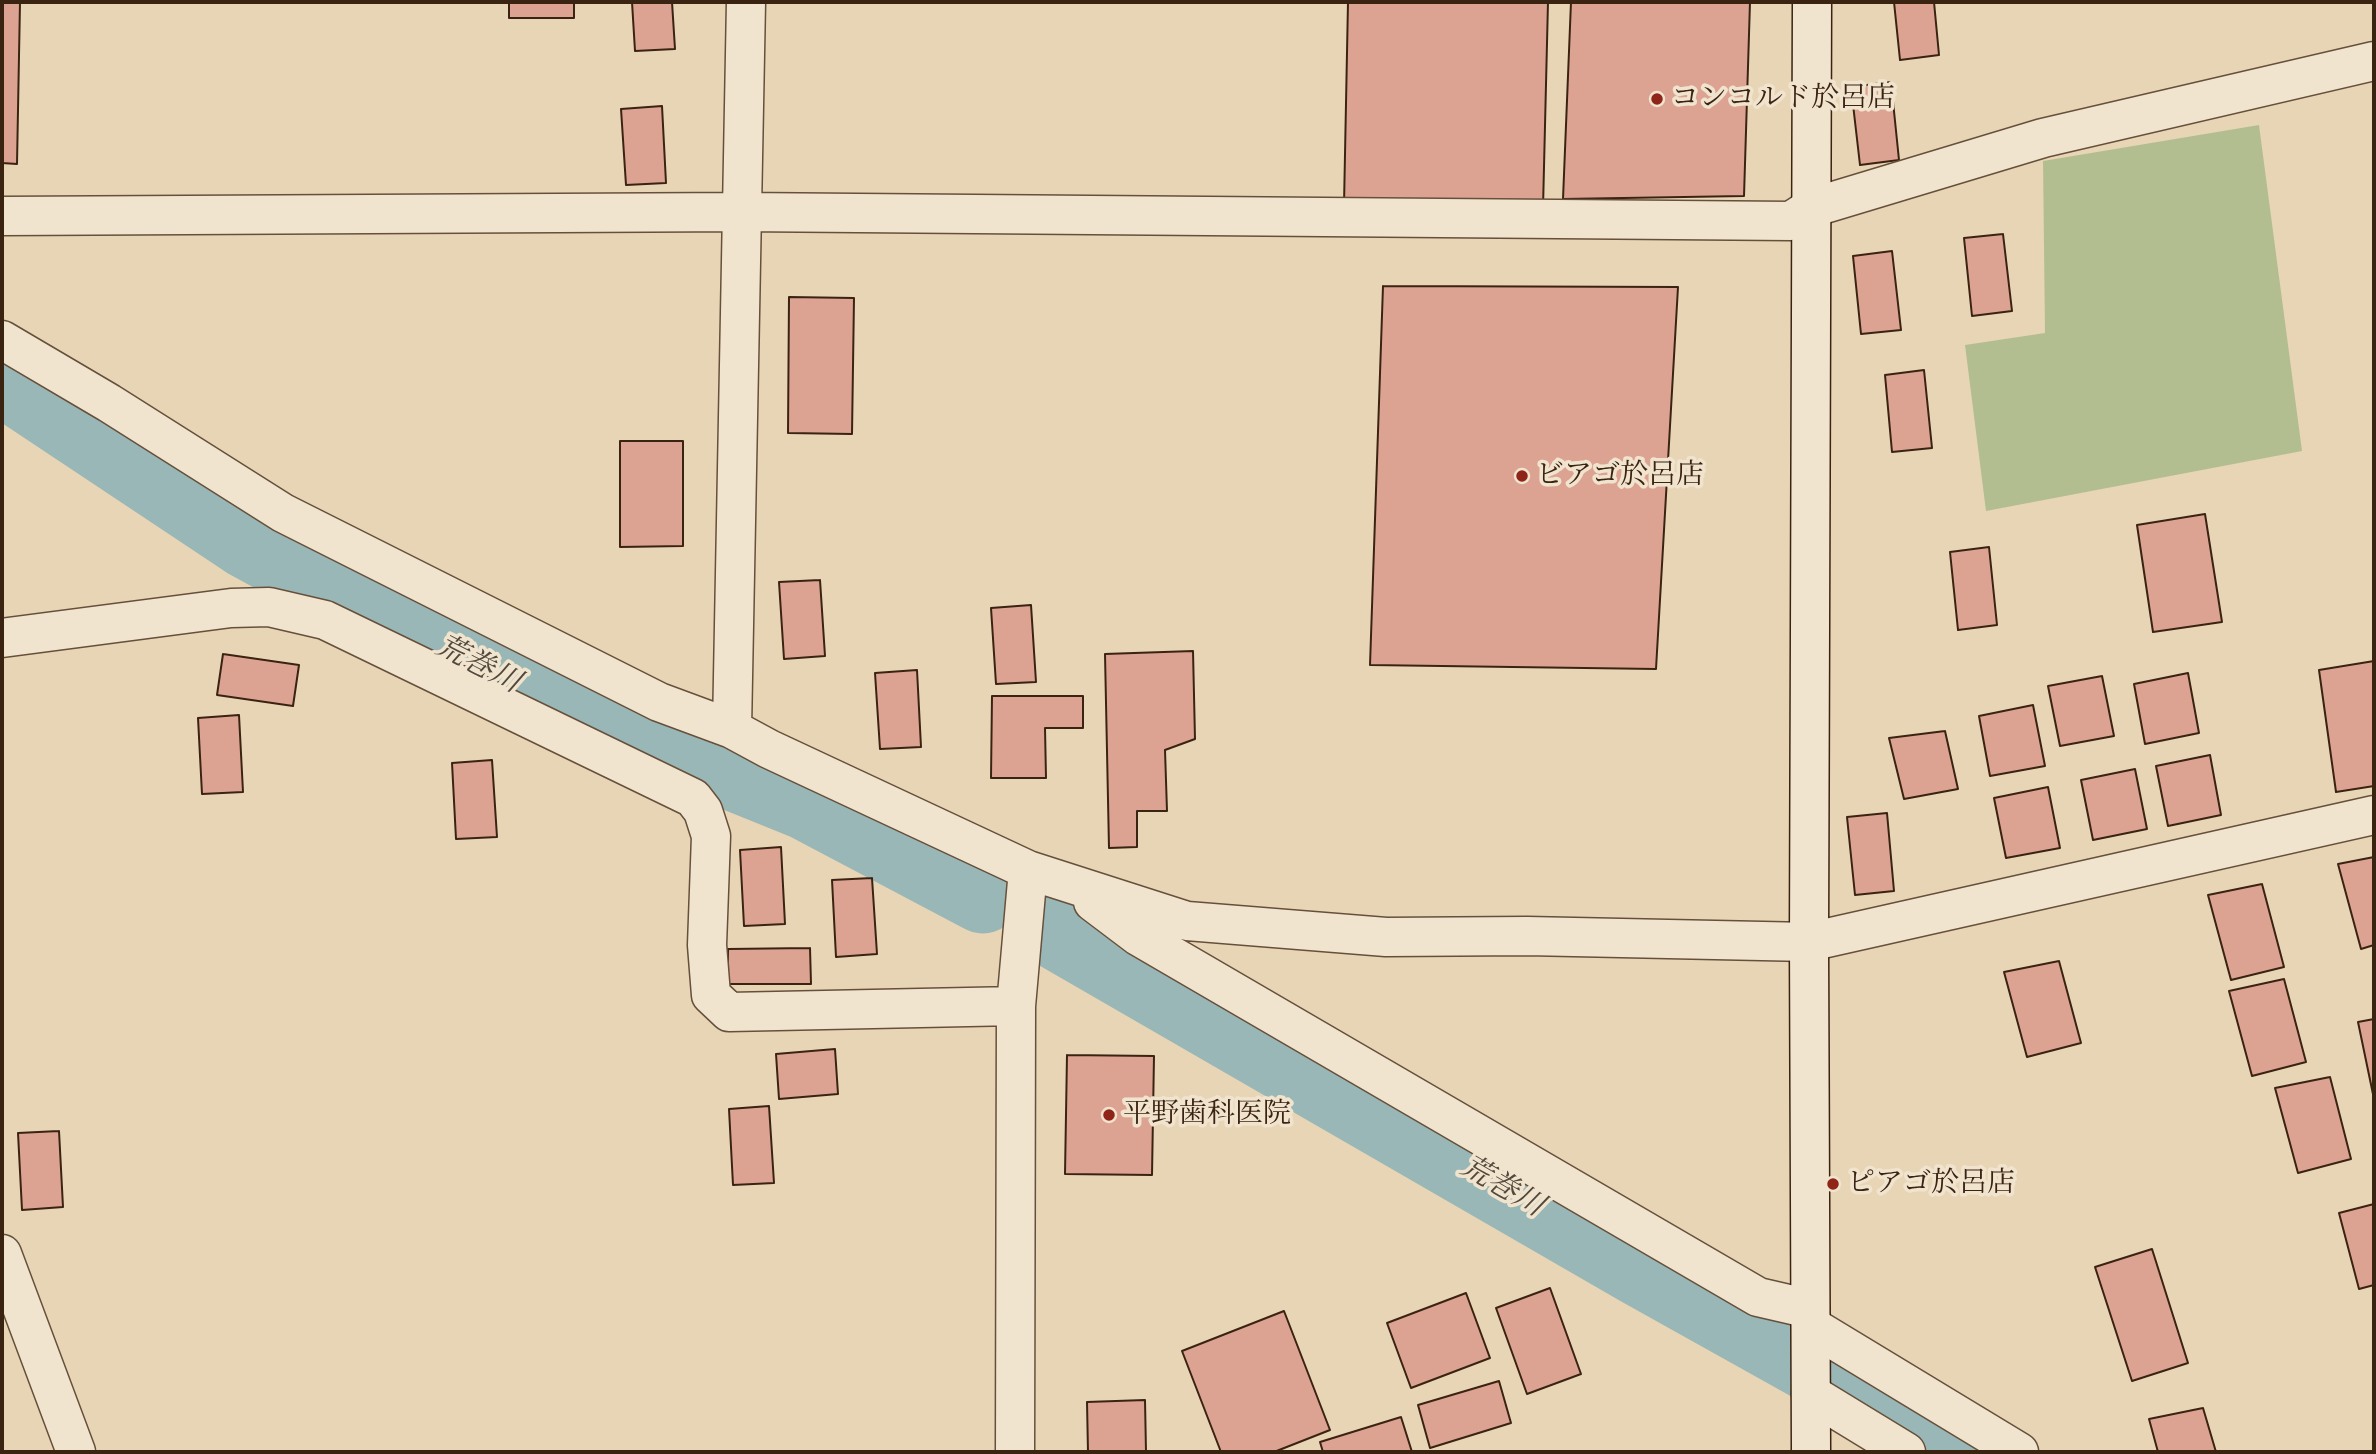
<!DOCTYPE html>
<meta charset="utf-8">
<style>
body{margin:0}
#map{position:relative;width:2376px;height:1454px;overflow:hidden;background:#e8d5b5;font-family:"Old Standard TT",serif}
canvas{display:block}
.frame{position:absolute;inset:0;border:4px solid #3b2312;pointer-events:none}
</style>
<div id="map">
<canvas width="2376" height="1454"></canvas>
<div class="frame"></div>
</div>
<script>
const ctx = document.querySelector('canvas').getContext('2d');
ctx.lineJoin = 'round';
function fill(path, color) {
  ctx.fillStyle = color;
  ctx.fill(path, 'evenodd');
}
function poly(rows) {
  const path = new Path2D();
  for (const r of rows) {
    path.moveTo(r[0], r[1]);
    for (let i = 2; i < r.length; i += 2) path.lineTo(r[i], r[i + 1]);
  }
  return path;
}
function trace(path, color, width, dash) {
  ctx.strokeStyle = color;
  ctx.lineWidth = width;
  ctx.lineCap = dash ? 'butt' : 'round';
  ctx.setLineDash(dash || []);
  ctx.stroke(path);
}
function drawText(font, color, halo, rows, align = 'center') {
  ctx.font = font + ' "Old Standard TT","Noto Serif JP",serif';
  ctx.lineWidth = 7;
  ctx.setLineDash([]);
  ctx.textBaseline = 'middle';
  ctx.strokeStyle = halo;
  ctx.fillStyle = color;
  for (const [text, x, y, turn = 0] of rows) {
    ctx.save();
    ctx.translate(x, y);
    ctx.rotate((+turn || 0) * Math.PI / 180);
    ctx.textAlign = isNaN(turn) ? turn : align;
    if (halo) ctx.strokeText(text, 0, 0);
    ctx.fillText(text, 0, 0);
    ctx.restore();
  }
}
fill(poly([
 [2259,125,2302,451,1986,511,1965,345,2045,333,2043,161]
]), '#b3be90');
trace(poly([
 [2,378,247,541,498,678,807,803,983,896],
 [1046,926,1640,1269,1837,1379,1957,1452]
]), '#99b7b6', 75);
const building = poly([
 [2,2,20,2,17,164,2,163,2,2],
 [509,2,574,2,574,18,509,18,509,2],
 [632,2,672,2,675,49,635,51,632,2],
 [1348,2,1548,2,1543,208,1344,205,1348,2],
 [1571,2,1750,2,1744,196,1563,199,1571,2],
 [1894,2,1934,2,1939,55,1900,60,1894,2],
 [1891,82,1899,160,1860,165,1851,87,1891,82],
 [662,106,666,183,626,185,621,109,662,106],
 [2003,234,2012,311,1972,316,1964,238,2003,234],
 [1892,251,1901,330,1861,334,1853,256,1892,251],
 [1383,286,1678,287,1656,669,1370,665,1383,286],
 [789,297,854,298,852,434,788,433,789,297],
 [1924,370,1932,448,1892,452,1885,375,1924,370],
 [620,441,683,441,683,546,620,547,620,441],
 [2205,514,2222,622,2153,632,2137,525,2205,514],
 [1989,547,1997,625,1958,630,1950,552,1989,547],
 [820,580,825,656,784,659,779,582,820,580],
 [1031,605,1036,682,996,684,991,608,1031,605],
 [1193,651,1195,739,1165,750,1167,811,1137,811,1137,847,1109,848,1105,654,1193,651],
 [223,654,299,665,293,706,217,695,223,654],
 [2374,661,2374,786,2336,792,2319,670,2374,661],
 [917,670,921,747,880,749,875,673,917,670],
 [2188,673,2199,733,2145,744,2134,684,2188,673],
 [2102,676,2114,736,2060,746,2048,686,2102,676],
 [992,696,1083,696,1083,728,1045,728,1046,778,991,778,992,696],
 [2033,705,2045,766,1990,776,1979,716,2033,705],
 [239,715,243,792,202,794,198,718,239,715],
 [1945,731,1958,789,1904,799,1889,738,1945,731],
 [2210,755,2221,815,2168,826,2156,766,2210,755],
 [492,760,497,837,456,839,452,763,492,760],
 [2135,769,2147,829,2093,840,2081,780,2135,769],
 [2048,787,2060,848,2006,858,1994,798,2048,787],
 [1887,813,1894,891,1855,895,1847,817,1887,813],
 [781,847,785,924,744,926,740,850,781,847],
 [2374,857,2374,945,2361,949,2338,864,2374,857],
 [872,878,877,954,836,957,832,880,872,878],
 [2262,884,2284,967,2231,980,2208,895,2262,884],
 [810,948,811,984,728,984,728,949,810,948],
 [2059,961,2081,1043,2027,1057,2004,972,2059,961],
 [2284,979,2306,1062,2252,1076,2229,991,2284,979],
 [2374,1019,2374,1099,2358,1022,2374,1019],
 [835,1049,838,1094,779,1099,776,1054,835,1049],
 [1067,1055,1154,1056,1152,1175,1065,1174,1067,1055],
 [2330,1077,2351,1159,2298,1173,2275,1088,2330,1077],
 [769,1106,774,1183,733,1185,729,1109,769,1106],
 [59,1131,63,1207,22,1210,18,1133,59,1131],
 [2374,1204,2374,1285,2359,1289,2339,1213,2374,1204],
 [2152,1249,2188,1363,2132,1381,2095,1267,2152,1249],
 [1550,1288,1581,1374,1527,1394,1496,1308,1550,1288],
 [1466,1293,1490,1358,1411,1388,1387,1323,1466,1293],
 [1284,1311,1330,1430,1274,1452,1221,1452,1182,1351,1284,1311],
 [1499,1381,1511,1423,1430,1448,1418,1405,1499,1381],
 [1145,1400,1146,1452,1088,1452,1087,1402,1145,1400],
 [2203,1408,2216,1452,2158,1452,2149,1419,2203,1408],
 [1401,1417,1412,1452,1323,1452,1320,1442,1401,1417]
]);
fill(building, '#dda392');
trace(building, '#3b2312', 2);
const street = poly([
 [2,216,741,212,1791,221,1811,208,2043,138,2374,61],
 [2,340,109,403,283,513,659,702,732,729,769,749,1028,870,1187,921,1386,937,1527,936,1809,942,2374,815],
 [2,638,231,608,269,607,325,620,693,798,703,811,711,836,707,945,711,995,729,1012,1016,1006],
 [732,729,746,2],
 [1093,902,1138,936,1758,1297,1810,1309],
 [2,1254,76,1452],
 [1811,1326,2019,1452],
 [1811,1394,1906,1452],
 [1015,1452,1016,1006,1028,870]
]);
const secondary = poly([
 [1811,1452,1809,942,1812,2]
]);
trace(street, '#66503b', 41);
trace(secondary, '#3b2312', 41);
trace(street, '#f0e4cf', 38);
trace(secondary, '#f0e4cf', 38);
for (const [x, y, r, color] of [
 [1657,99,7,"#8f2418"],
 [1522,476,7,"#8f2418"],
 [1109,1115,7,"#8f2418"],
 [1833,1184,7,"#8f2418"]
]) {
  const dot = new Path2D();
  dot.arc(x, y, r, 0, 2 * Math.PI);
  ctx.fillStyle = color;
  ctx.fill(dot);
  trace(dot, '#f0e4cf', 2.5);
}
drawText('28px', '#3b2312', '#f0e4cf', [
 ["コンコルド於呂店",1671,99],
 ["ビアゴ於呂店",1536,476],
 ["平野歯科医院",1123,1115],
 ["ピアゴ於呂店",1847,1184]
], 'left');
drawText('italic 30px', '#52483b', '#f0e4cf', [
 ["荒巻川",478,665,27],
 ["荒巻川",1502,1187,30]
]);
</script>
